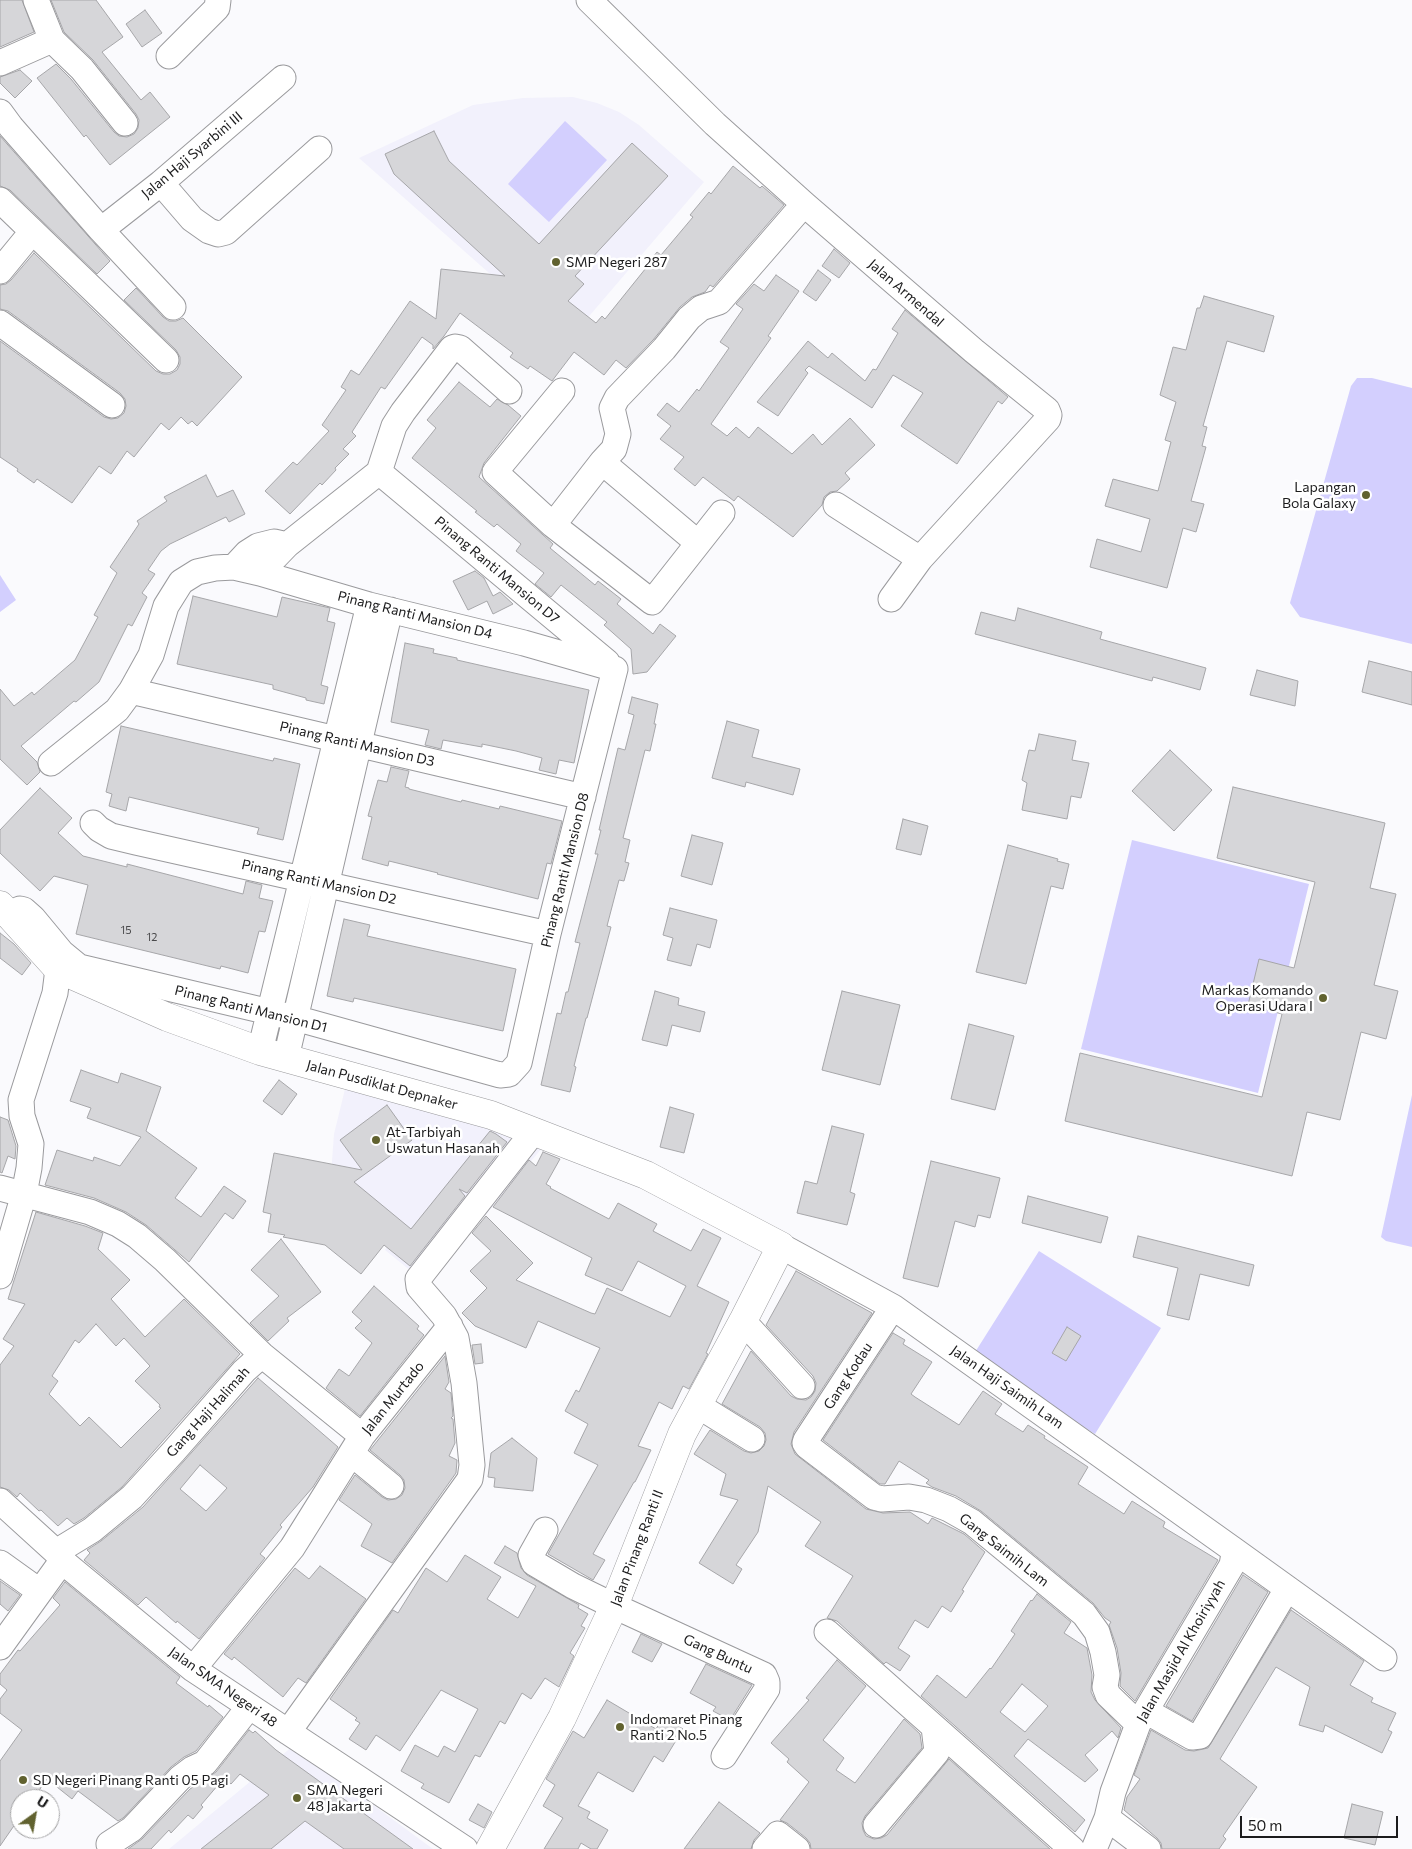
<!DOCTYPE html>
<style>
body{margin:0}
#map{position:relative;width:1412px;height:1849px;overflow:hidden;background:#fafafd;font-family:Commissioner,sans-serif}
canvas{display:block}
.north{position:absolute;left:10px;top:1789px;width:50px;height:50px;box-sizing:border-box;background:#fff;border:1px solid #a4a4a5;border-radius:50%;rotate:32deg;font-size:14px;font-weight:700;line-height:20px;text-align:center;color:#1c1c1d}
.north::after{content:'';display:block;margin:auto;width:18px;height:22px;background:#61622f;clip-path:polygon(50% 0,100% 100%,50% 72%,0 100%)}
.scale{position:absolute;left:1240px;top:1816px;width:158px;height:22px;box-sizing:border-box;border:2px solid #1c1c1d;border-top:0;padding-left:6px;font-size:15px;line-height:18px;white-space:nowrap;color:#1c1c1d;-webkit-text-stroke:4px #fff;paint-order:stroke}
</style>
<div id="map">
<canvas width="1412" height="1849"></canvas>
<div class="north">U</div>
<div class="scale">50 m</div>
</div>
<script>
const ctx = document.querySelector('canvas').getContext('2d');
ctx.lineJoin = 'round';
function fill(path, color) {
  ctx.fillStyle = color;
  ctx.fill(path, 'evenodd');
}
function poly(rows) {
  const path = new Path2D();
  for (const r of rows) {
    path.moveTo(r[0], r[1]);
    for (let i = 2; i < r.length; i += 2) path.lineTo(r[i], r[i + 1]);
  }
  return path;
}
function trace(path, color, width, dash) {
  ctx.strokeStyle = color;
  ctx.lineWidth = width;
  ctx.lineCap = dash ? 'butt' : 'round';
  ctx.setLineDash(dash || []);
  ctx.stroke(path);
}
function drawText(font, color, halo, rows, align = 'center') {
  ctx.font = font + ' Commissioner,sans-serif';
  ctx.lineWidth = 5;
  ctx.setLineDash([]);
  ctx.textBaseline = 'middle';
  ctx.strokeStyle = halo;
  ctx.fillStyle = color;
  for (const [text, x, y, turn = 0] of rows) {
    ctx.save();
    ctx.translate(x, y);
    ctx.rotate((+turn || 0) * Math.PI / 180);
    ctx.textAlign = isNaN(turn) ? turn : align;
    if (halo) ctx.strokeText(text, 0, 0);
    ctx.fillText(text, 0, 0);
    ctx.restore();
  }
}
fill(poly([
 [573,97,597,103,619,112,639,125,704,182,567,342,359,158,473,105,523,98],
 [347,1081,543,1147,427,1284,385,1250,387,1247,329,1201,334,1134],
 [293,1746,433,1849,169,1849]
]), '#f2f1fc');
fill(poly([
 [565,121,607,160,549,222,508,184],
 [1357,378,1372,378,1412,388,1412,644,1300,617,1290,603,1351,386],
 [0,575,16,600,0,612],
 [1132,840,1309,884,1258,1093,1081,1049],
 [1412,1095,1412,1247,1386,1241,1381,1237],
 [1039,1251,1161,1328,1095,1434,972,1357]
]), '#d3cffe');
const building = poly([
 [0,0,22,0,34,32,0,47,0,0],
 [51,0,96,0,123,37,102,52,141,100,150,92,170,117,110,165,86,135,84,137,37,78,56,64,71,79,114,132,119,136,127,137,134,134,138,128,139,120,136,114,93,60,64,32,51,0],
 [145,10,162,33,142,47,126,24,145,10],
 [20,70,32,81,15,98,0,83,0,77,20,70],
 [434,131,449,161,539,244,632,143,668,176,575,276,584,284,568,301,596,323,602,316,605,319,646,268,645,267,657,252,661,255,693,217,690,215,709,192,711,194,733,166,760,188,762,186,784,205,713,287,710,285,705,292,692,297,680,307,653,340,626,368,616,360,604,375,574,352,552,381,530,366,528,369,510,357,513,353,460,313,444,336,433,349,433,345,422,337,385,389,381,387,352,432,356,436,343,449,349,454,335,468,336,470,322,485,320,483,290,514,265,491,293,462,297,465,329,431,322,425,346,390,341,387,351,370,359,375,410,301,436,319,441,269,505,276,394,174,385,154,434,131],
 [0,136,110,261,97,274,10,190,0,186,0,136],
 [834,249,850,263,839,278,822,266,834,249],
 [34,253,156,371,163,374,170,374,177,370,180,364,180,357,176,350,124,300,136,288,163,317,169,321,176,321,183,318,242,377,197,426,192,421,188,424,181,417,169,430,161,423,134,457,127,451,111,474,99,466,72,503,37,479,34,483,17,471,18,469,0,457,0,341,104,417,111,419,118,418,124,413,126,406,125,399,120,393,8,311,0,309,0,285,6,284,11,280,34,253],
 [818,270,831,280,816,301,803,292,818,270],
 [776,275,799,291,768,336,771,338,711,424,727,436,736,427,749,438,758,427,792,454,813,434,822,445,850,418,875,445,845,473,850,479,837,491,830,492,824,497,822,505,793,537,738,496,734,501,703,477,695,486,674,469,684,457,660,439,671,426,657,415,667,403,679,412,697,389,699,391,729,348,720,342,743,309,736,304,754,284,764,291,776,275],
 [1204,296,1274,316,1264,352,1227,341,1203,426,1207,427,1202,446,1206,447,1191,501,1204,504,1196,532,1183,528,1167,588,1090,567,1097,539,1141,552,1150,519,1105,506,1113,479,1158,491,1171,442,1165,440,1176,402,1160,395,1173,347,1186,350,1197,308,1200,308,1204,296],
 [905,310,1008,397,1002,404,998,401,957,464,901,426,923,393,893,375,872,408,809,366,805,370,808,373,778,416,757,402,808,341,828,358,832,353,865,381,873,369,876,370,898,333,892,329,905,310],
 [459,382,490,407,497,399,508,405,521,416,484,463,479,477,553,544,550,548,595,585,598,581,621,599,617,604,653,634,660,624,676,636,647,672,633,674,631,649,604,625,607,622,561,585,551,597,535,584,544,573,516,551,521,544,497,524,494,527,475,512,477,511,412,458,436,428,427,420,459,382],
 [206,475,217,497,233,490,245,514,229,522,226,517,170,544,161,551,148,570,155,574,142,593,147,597,132,626,128,624,99,682,76,702,74,701,21,746,37,762,40,772,27,785,0,759,0,689,14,706,32,692,34,695,75,660,98,617,94,615,117,573,110,567,139,524,137,521,167,501,164,497,206,475],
 [475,571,484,578,493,596,500,592,513,604,493,614,487,601,468,610,453,581,475,571],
 [193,596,277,617,282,597,330,608,327,621,335,623,321,685,328,687,324,704,306,700,306,698,273,689,273,685,177,664,193,596],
 [1018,608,1102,632,1100,639,1206,668,1200,690,1153,677,1152,681,975,634,981,612,1015,621,1018,608],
 [405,643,434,649,433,653,457,658,457,660,589,690,574,763,559,760,556,774,539,770,542,758,516,751,482,744,482,747,443,740,441,749,425,745,429,730,391,722,405,643],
 [1369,661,1412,672,1412,705,1362,692,1369,661],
 [1257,670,1298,681,1295,706,1250,695,1257,670],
 [632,697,658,704,654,724,656,724,650,751,645,750,623,838,630,840,625,862,629,863,624,881,619,880,607,926,611,927,587,1018,586,1018,574,1066,576,1067,570,1092,541,1085,557,1013,561,1014,566,992,568,992,580,943,575,942,598,854,595,854,601,830,599,830,618,748,625,750,634,715,628,713,632,697],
 [727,721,759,730,752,757,800,769,793,795,746,782,745,787,712,778,727,721],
 [121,726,273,761,274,758,300,764,283,840,257,834,259,828,129,797,126,811,109,806,112,794,106,792,121,726],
 [1039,734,1076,741,1072,760,1089,763,1081,798,1071,796,1067,819,1022,810,1027,783,1022,780,1029,750,1035,751,1039,734],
 [1170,750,1212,790,1174,831,1132,791,1170,750],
 [391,767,409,771,405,787,409,788,409,789,461,802,462,800,499,809,500,806,562,821,551,864,547,863,538,899,437,874,438,873,389,861,388,866,362,859,372,817,368,816,378,780,387,782,391,767],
 [1233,787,1385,823,1370,888,1396,894,1374,985,1398,991,1386,1039,1361,1032,1340,1120,1307,1112,1292,1176,1065,1121,1080,1053,1262,1097,1282,1014,1248,1005,1259,959,1294,968,1315,882,1217,858,1233,787],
 [40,788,72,818,58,833,83,856,127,867,127,864,243,894,246,881,262,885,259,898,273,901,265,932,259,931,248,973,221,966,220,969,76,934,88,885,54,876,40,891,0,853,0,830,40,788],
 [903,819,928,826,921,855,896,849,903,819],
 [692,835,723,843,712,885,681,876,692,835],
 [1008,845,1058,859,1057,861,1069,864,1063,889,1051,886,1026,984,976,972,1008,845],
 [670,908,717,920,710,948,697,944,691,966,667,960,673,938,663,935,670,908],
 [344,919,370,925,367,936,516,969,503,1031,354,998,353,1002,327,996,344,919],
 [0,933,14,944,31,963,22,975,0,958,0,933],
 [655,991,679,998,678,1005,705,1012,700,1032,672,1025,667,1046,642,1040,655,991],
 [842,991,900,1005,880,1085,822,1070,842,991],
 [969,1024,1014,1036,995,1110,951,1099,969,1024],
 [81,1070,118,1083,121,1073,161,1087,146,1131,197,1168,175,1198,201,1217,224,1186,246,1201,233,1219,225,1213,189,1262,146,1225,126,1212,94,1198,45,1185,57,1150,93,1161,94,1157,120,1166,141,1137,87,1118,91,1108,70,1101,81,1070],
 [279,1080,297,1094,282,1115,263,1101,279,1080],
 [387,1105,412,1140,354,1182,411,1229,490,1131,496,1134,507,1142,467,1193,459,1189,465,1196,410,1266,384,1245,361,1274,325,1245,283,1237,285,1235,268,1232,271,1214,263,1212,274,1153,362,1170,340,1140,387,1105],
 [670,1107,694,1114,684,1153,660,1147,670,1107],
 [0,1117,8,1120,16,1146,15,1159,8,1156,2,1173,0,1172,0,1117],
 [832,1126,864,1134,850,1192,855,1194,847,1225,797,1213,805,1181,817,1184,832,1126],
 [543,1152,560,1159,546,1184,551,1187,550,1188,609,1219,618,1203,657,1224,653,1231,691,1251,703,1229,721,1238,697,1286,729,1302,706,1353,708,1354,689,1389,683,1386,672,1409,659,1402,638,1446,651,1450,635,1482,634,1482,593,1554,605,1560,593,1580,548,1554,598,1465,574,1453,588,1424,565,1411,576,1390,579,1392,600,1348,538,1321,526,1348,475,1326,462,1313,487,1288,470,1271,491,1251,472,1233,486,1216,533,1263,516,1280,591,1313,595,1314,607,1288,670,1317,686,1286,638,1261,622,1291,585,1275,592,1258,493,1207,529,1160,536,1166,543,1152],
 [931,1161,1000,1178,990,1218,978,1215,975,1227,955,1221,938,1287,903,1278,931,1161],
 [1028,1196,1108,1217,1101,1243,1022,1223,1028,1196],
 [36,1212,85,1226,103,1233,98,1249,130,1280,111,1299,145,1337,184,1299,240,1354,122,1487,84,1518,74,1524,67,1518,58,1526,41,1510,39,1511,20,1493,17,1497,9,1490,0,1487,0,1365,14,1346,3,1339,25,1304,8,1299,36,1212],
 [96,1324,116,1346,124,1338,150,1366,135,1381,160,1405,159,1407,161,1408,121,1448,89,1417,80,1426,49,1394,58,1381,52,1376,75,1340,79,1343,96,1324],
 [1138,1236,1254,1265,1249,1286,1200,1274,1189,1320,1167,1315,1178,1268,1133,1257,1138,1236],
 [281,1239,321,1292,287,1318,289,1321,268,1341,250,1323,279,1296,251,1270,281,1239],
 [796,1271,872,1313,794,1432,791,1444,795,1454,866,1509,883,1513,910,1512,928,1524,932,1518,964,1534,985,1552,962,1590,964,1591,951,1612,942,1606,928,1628,915,1620,898,1648,910,1656,900,1671,886,1662,884,1664,837,1621,827,1618,853,1576,805,1546,821,1522,768,1486,758,1532,736,1565,742,1569,733,1584,699,1563,738,1500,720,1495,726,1474,694,1454,710,1430,744,1451,751,1453,759,1451,764,1446,766,1440,765,1433,760,1427,722,1404,751,1351,791,1396,797,1399,806,1400,811,1397,815,1391,816,1383,813,1376,766,1325,796,1271],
 [374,1286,419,1326,417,1329,424,1335,360,1416,326,1388,339,1369,349,1376,372,1343,355,1328,362,1321,352,1312,374,1286],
 [1067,1327,1081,1336,1066,1361,1052,1353,1067,1327],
 [893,1333,905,1340,903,1344,932,1362,911,1394,915,1397,959,1425,983,1391,1002,1404,995,1414,1023,1432,1028,1425,1045,1436,1044,1438,1088,1467,1078,1484,1124,1514,1132,1501,1165,1522,1163,1527,1218,1560,1135,1701,1120,1686,1121,1673,1117,1648,1109,1625,1111,1622,1105,1618,1093,1603,981,1511,956,1496,932,1487,926,1483,929,1480,899,1461,885,1484,880,1484,823,1440,893,1333],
 [481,1344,483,1363,475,1364,472,1345,481,1344],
 [445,1356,449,1382,445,1389,451,1393,453,1416,451,1418,453,1419,455,1443,449,1456,457,1460,456,1473,392,1563,361,1546,372,1524,339,1500,355,1475,382,1497,388,1500,396,1499,402,1495,405,1488,404,1480,400,1475,370,1450,445,1356],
 [258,1378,338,1447,313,1487,280,1525,282,1527,260,1554,265,1558,199,1639,177,1621,176,1623,146,1597,138,1605,84,1560,90,1553,87,1550,101,1541,143,1507,258,1378],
 [200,1465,227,1488,206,1511,180,1489,200,1465],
 [512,1438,537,1458,533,1491,494,1487,495,1478,488,1477,491,1453,512,1438],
 [505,1546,517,1553,521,1568,527,1575,579,1605,578,1608,588,1614,581,1626,585,1628,570,1653,574,1656,559,1687,545,1678,531,1699,522,1693,505,1724,500,1721,480,1757,475,1755,449,1803,421,1788,424,1784,401,1771,415,1745,438,1757,444,1746,455,1752,478,1709,441,1690,400,1751,376,1735,366,1750,349,1739,360,1723,355,1720,357,1718,330,1699,393,1610,398,1613,426,1568,447,1582,465,1555,501,1577,487,1599,518,1618,536,1586,494,1563,505,1546],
 [320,1566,366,1599,306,1683,298,1678,283,1697,234,1657,232,1660,224,1654,295,1568,309,1579,320,1566],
 [1243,1575,1268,1592,1192,1721,1166,1706,1243,1575],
 [0,1581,20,1595,8,1611,0,1604,0,1581],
 [65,1582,180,1677,176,1683,208,1707,209,1705,223,1717,196,1751,184,1757,171,1767,123,1818,118,1821,78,1791,72,1799,47,1779,33,1799,20,1799,20,1817,0,1846,0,1761,22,1730,0,1713,0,1699,7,1690,0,1684,0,1674,18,1650,20,1651,60,1605,53,1598,65,1582],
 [1037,1594,1071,1622,1064,1633,1087,1648,1092,1675,1091,1692,1095,1700,1121,1728,1118,1738,1112,1731,1085,1755,1098,1770,1085,1782,1028,1739,1014,1756,1085,1820,1075,1832,921,1696,937,1675,966,1698,990,1668,991,1669,1015,1634,1011,1631,1031,1600,1032,1601,1037,1594],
 [1022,1684,1048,1706,1025,1732,1000,1712,1022,1684],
 [1291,1610,1364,1661,1350,1685,1373,1698,1371,1702,1396,1713,1388,1730,1392,1732,1382,1753,1325,1725,1323,1732,1299,1725,1310,1687,1276,1667,1220,1759,1257,1787,1223,1836,1226,1839,1219,1849,1162,1849,1161,1843,1157,1838,1124,1810,1127,1797,1140,1779,1134,1775,1151,1730,1185,1750,1194,1751,1208,1748,1291,1610],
 [641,1634,662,1644,652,1662,632,1652,641,1634],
 [837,1660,866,1686,823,1740,844,1758,836,1770,855,1783,904,1719,920,1734,922,1748,865,1816,862,1823,863,1830,866,1836,874,1839,881,1838,887,1835,949,1759,1050,1849,811,1849,810,1843,806,1838,787,1823,780,1820,809,1782,787,1762,789,1759,771,1743,809,1700,806,1698,837,1660],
 [706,1664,752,1685,730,1720,713,1711,716,1707,690,1693,706,1664],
 [607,1700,656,1729,663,1717,683,1729,663,1762,654,1756,633,1792,598,1772,578,1806,590,1812,587,1818,608,1830,597,1849,591,1849,581,1843,578,1849,544,1849,563,1818,543,1806,555,1785,546,1779,573,1731,584,1738,607,1700],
 [249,1730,253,1733,255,1731,276,1750,413,1849,344,1849,305,1821,271,1849,201,1849,269,1795,240,1774,231,1784,224,1778,201,1805,203,1807,193,1819,188,1815,171,1833,169,1830,151,1849,128,1849,142,1839,190,1789,216,1772,249,1730],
 [719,1802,760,1833,754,1840,751,1849,684,1849,719,1802],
 [478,1804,492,1812,484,1828,469,1820,478,1804],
 [1352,1804,1383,1812,1375,1845,1344,1838,1352,1804]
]);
fill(building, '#d6d6d9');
trace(building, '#a6a6a9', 1);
const street = poly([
 [36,0,52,40,82,69,125,123],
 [589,0,715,124,804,204,974,351,1047,410,1049,415,1048,419,920,559,891,599],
 [169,56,217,8,218,0],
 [0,63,52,40],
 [0,112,11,127,101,230,173,307],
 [161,183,192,219,209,231,218,234,226,232,319,149],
 [0,200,166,360],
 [101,230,161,183,283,78],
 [0,271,32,232],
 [0,323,112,405],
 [562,391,495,472,553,525,652,602,722,513],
 [602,462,614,449,618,434,612,408,617,398,664,349,689,318,701,308,719,302,804,204],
 [379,472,607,662],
 [379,472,394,426,403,412,452,348,455,347,460,348,509,391],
 [836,505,920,559],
 [553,525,602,462,698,543],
 [234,567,247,553,258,546,274,542,287,545],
 [260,573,287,545,379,472],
 [131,691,583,797],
 [51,763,117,710,131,691,151,655,166,606,181,582,197,572,215,568,234,567,260,573,369,605,524,643,615,669],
 [93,823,99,829,111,836,136,842,548,934],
 [9,914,20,909,24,910,33,918,62,953,79,967,295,1018,500,1075,509,1074,519,1063,548,934,615,669],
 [260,1051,369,605],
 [286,1058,390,610],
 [0,1188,90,1212,118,1224,137,1236,165,1260,262,1355,362,1436],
 [781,1246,893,1307,1231,1548,1234,1554,1232,1565,1138,1724,1113,1792,1107,1818,1094,1849],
 [0,1276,24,1194,29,1168,31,1144,22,1116,21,1100,55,993,58,969],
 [893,1307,806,1440,805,1443,807,1446,874,1497,882,1499,909,1497,926,1500,949,1509,972,1522,1084,1614,1097,1632,1103,1652,1107,1675,1105,1687,1108,1695,1138,1724],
 [743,1321,802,1386],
 [697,1405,752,1439],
 [352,1454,391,1486],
 [0,1501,56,1552,62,1561,193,1669,465,1849],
 [545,1530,531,1555,534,1563,573,1586,614,1606,764,1675,767,1682,767,1689,724,1756],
 [1231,1548,1384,1658],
 [56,1552,92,1530,132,1497,174,1451,244,1371,262,1355],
 [0,1563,39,1591],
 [827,1632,1072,1849],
 [0,1647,62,1561],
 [193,1669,292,1548,362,1436,450,1326],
 [1146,1711,1192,1737,1200,1736,1287,1589],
 [288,1732,470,1479,472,1465,464,1383,456,1338,444,1316,419,1287,418,1279,534,1131],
 [1107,1818,1148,1849],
 [876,1825,937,1752,934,1727],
 [109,1844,132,1829,180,1778,192,1769,205,1763,249,1707],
 [765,1849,778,1834,797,1849]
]);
const secondary = poly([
 [0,905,58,969,167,1017,260,1051,491,1115,646,1175,781,1246,743,1321,682,1434,614,1606,562,1718,490,1849]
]);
trace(street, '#9a9a9d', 27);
trace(secondary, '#9a9a9d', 29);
trace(street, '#fff', 25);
trace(secondary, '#fff', 28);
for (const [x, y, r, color] of [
 [556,262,5,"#61622f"],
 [1366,495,5,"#61622f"],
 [1323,998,5,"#61622f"],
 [376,1140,5,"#61622f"],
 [620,1727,5,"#61622f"],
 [23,1780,5,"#61622f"],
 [297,1798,5,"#61622f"]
]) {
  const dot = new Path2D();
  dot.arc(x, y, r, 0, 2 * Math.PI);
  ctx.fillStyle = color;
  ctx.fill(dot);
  trace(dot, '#fff', 2);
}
drawText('11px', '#4a4a4c', null, [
 ["15",126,930],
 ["12",152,937]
]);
drawText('14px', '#1c1c1d', '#fff', [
 ["Jalan Haji Syarbini III",192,155,-40],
 ["Jalan Armendal",906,293,41],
 ["Pinang Ranti Mansion D7",497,570,40],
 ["Pinang Ranti Mansion D4",415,615,14],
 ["Pinang Ranti Mansion D3",357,744,13],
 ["Pinang Ranti Mansion D8",565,870,-76],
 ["Pinang Ranti Mansion D2",319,882,13],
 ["Pinang Ranti Mansion D1",251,1009,14],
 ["Jalan Pusdiklat Depnaker",382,1085,15],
 ["Gang Kodau",848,1376,-57],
 ["Jalan Haji Saimih Lam",1007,1387,35],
 ["Jalan Murtado",393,1398,-51],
 ["Gang Haji Halimah",208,1412,-48],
 ["Jalan Pinang Ranti II",637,1548,-69],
 ["Gang Saimih Lam",1004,1550,38],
 ["Jalan Masjid Al Khoiriyyah",1181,1651,-60],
 ["Gang Buntu",718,1654,25],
 ["Jalan SMA Negeri 48",223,1687,35]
]);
drawText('14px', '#1c1c1d', '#fff', [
 ["SMP Negeri 287",566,262],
 ["Lapangan",1356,487,"right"],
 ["Bola Galaxy",1356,503,"right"],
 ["Markas Komando",1313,990,"right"],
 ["Operasi Udara I",1313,1006,"right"],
 ["At-Tarbiyah",386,1132],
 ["Uswatun Hasanah",386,1148],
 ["Indomaret Pinang",630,1719],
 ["Ranti 2 No.5",630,1735],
 ["SD Negeri Pinang Ranti 05 Pagi",33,1780],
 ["SMA Negeri",307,1790],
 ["48 Jakarta",307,1806]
], 'left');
</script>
